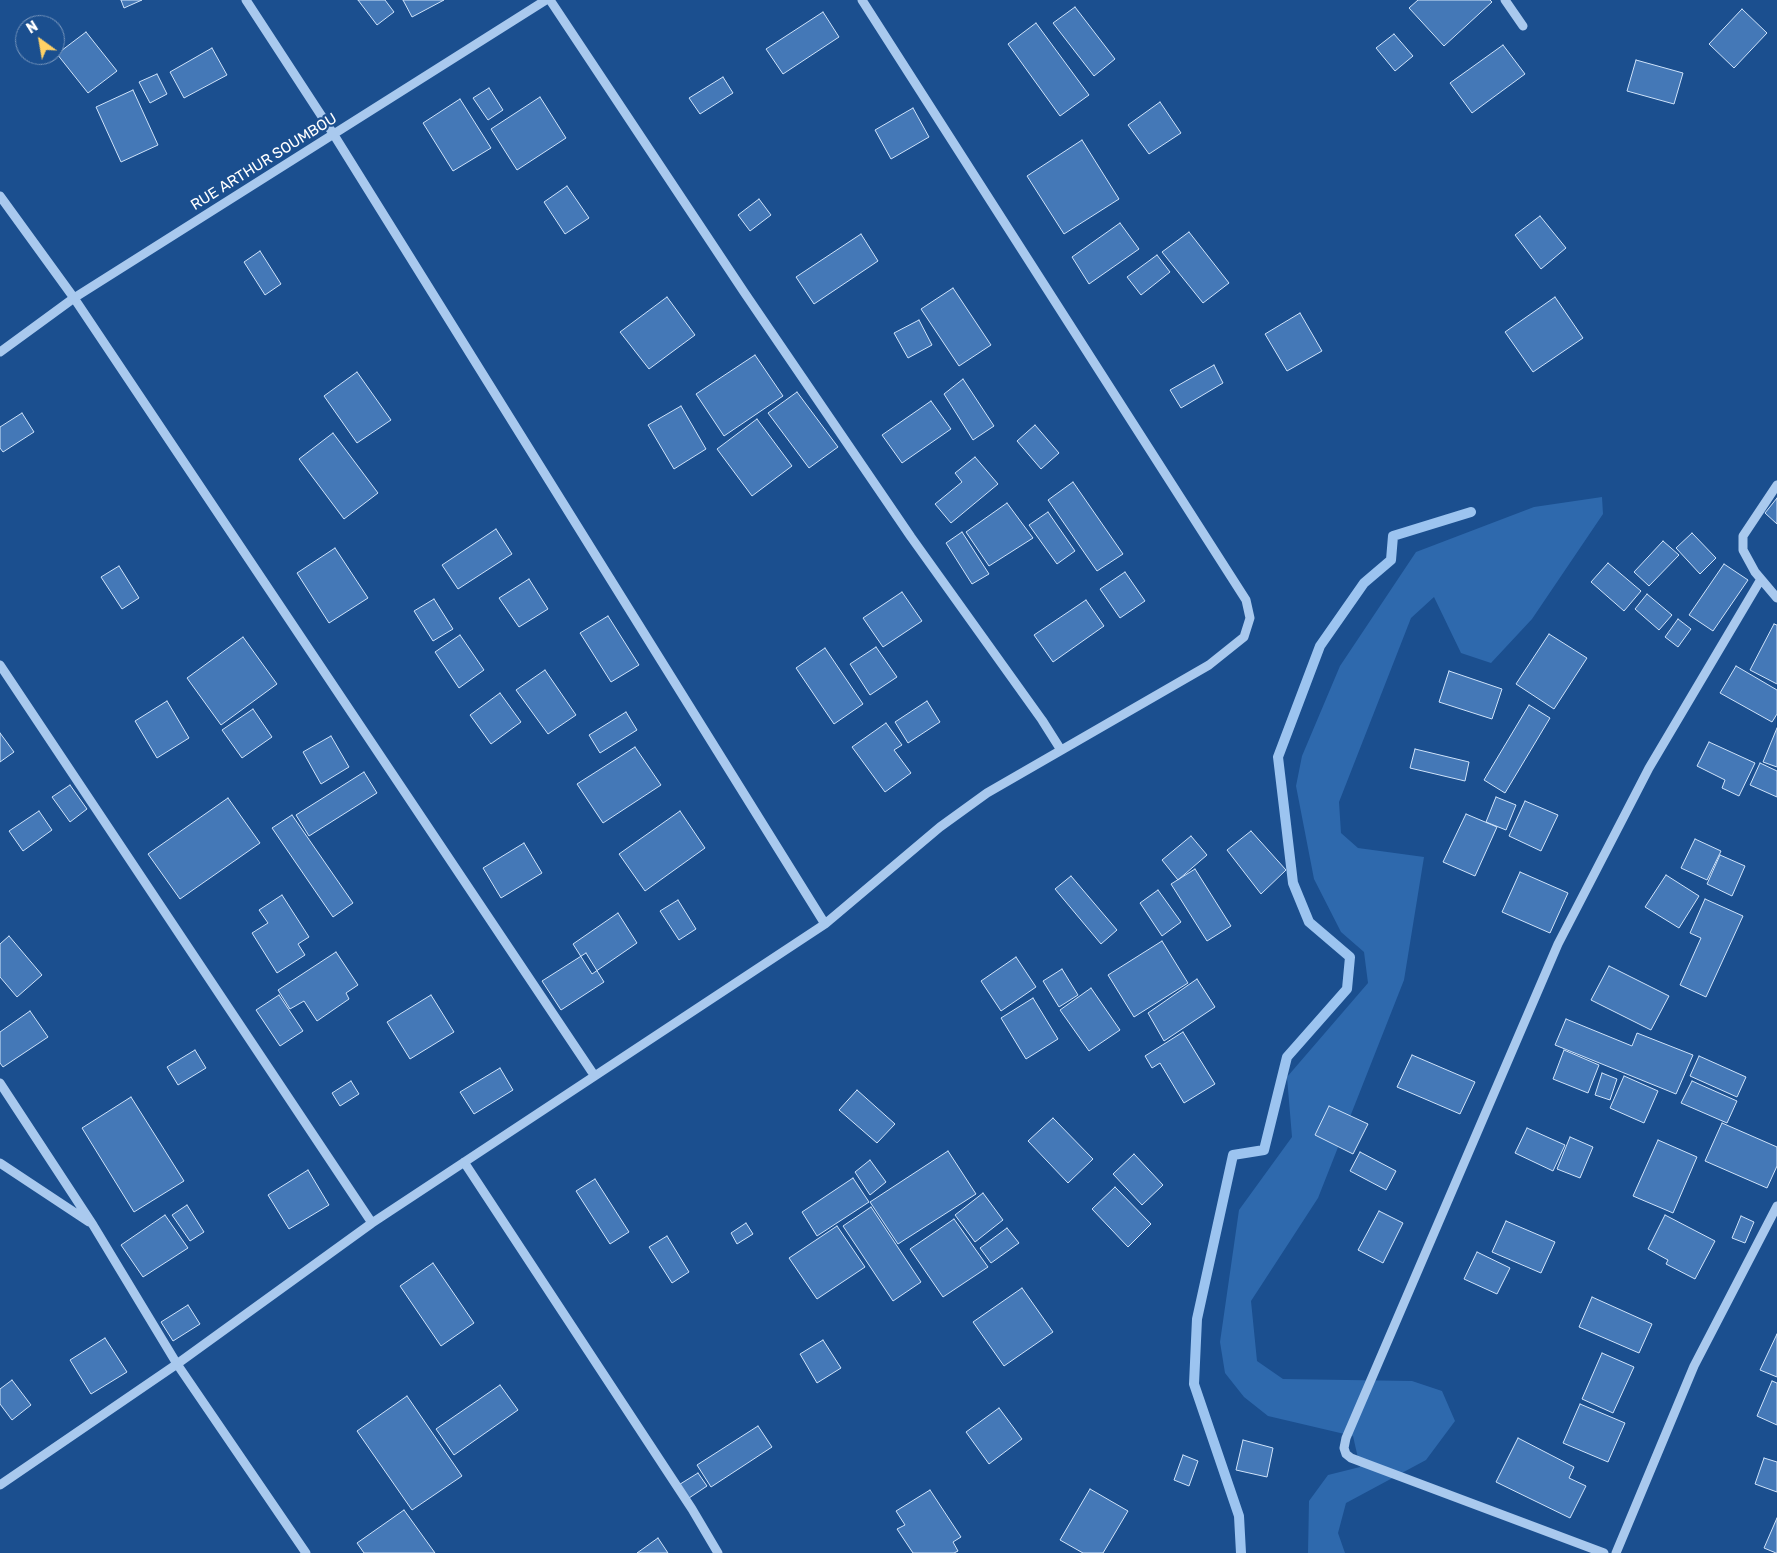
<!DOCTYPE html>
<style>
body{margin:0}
#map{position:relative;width:1777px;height:1553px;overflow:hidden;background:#1b4f8f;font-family:Rubik,sans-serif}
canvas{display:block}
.north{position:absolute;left:15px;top:15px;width:50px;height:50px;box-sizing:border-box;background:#1b4f8f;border:1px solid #7695bc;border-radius:50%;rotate:328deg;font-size:14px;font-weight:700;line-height:20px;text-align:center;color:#fff}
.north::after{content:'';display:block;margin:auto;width:18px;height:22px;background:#ffd166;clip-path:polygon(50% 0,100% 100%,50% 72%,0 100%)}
</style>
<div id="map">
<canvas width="1777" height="1553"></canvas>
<div class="north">N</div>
</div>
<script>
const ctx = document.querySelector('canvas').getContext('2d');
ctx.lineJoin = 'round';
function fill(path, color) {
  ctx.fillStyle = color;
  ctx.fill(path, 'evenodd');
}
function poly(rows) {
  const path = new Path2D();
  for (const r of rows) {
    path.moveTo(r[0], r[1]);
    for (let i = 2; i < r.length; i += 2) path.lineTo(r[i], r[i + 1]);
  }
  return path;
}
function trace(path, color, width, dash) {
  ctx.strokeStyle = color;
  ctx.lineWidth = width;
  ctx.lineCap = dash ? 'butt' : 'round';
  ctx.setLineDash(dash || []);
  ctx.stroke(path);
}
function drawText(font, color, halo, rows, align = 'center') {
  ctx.font = font + ' Rubik,sans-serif';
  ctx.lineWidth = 4.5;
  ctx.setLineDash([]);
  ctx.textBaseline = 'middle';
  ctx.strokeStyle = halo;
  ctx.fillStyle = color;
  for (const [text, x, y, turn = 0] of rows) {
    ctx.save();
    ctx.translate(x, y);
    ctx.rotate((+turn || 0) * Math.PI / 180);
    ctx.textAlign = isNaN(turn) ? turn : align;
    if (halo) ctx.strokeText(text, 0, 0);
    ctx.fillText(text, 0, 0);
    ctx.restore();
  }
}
fill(poly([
 [1602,497,1603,514,1532,619,1491,663,1461,653,1434,597,1411,618,1339,802,1341,833,1358,848,1424,857,1404,980,1318,1198,1251,1301,1257,1361,1283,1379,1412,1381,1442,1391,1455,1421,1426,1460,1346,1503,1338,1533,1345,1553,1308,1553,1309,1501,1328,1475,1360,1467,1353,1436,1268,1416,1244,1397,1225,1373,1220,1342,1239,1210,1292,1137,1287,1077,1368,983,1364,952,1341,932,1314,879,1296,786,1302,756,1340,666,1416,552,1534,507]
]), '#2e69ad');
trace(poly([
 [1241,1553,1239,1516,1194,1384,1197,1319,1233,1155,1264,1150,1287,1057,1347,989,1350,957,1309,922,1293,883,1278,757,1320,646,1364,583,1391,560,1393,536,1471,512]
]), '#9cc4f0', 10);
const building = poly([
 [121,0,142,0,124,8,121,0],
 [358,0,385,0,394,12,377,25,358,0],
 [403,0,444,0,412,17,403,0],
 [1418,0,1490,0,1492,2,1444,46,1409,8,1418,0],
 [1075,7,1115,59,1094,76,1053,23,1075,7],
 [1742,9,1767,33,1734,68,1709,44,1742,9],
 [823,12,839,37,783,74,766,49,823,12],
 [1036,23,1089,95,1060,116,1008,44,1036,23],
 [86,32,117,71,88,93,57,54,86,32],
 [1394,34,1413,56,1395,71,1376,48,1394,34],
 [1503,45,1525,74,1472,113,1450,83,1503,45],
 [212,48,227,75,184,98,170,72,212,48],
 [1636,60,1683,73,1674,104,1627,91,1636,60],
 [157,74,167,94,150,103,139,82,157,74],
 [723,77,733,93,700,114,689,98,723,77],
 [489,88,503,110,488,120,473,98,489,88],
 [133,90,158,145,121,162,96,107,133,90],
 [540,97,566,138,517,170,491,129,540,97],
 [460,99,491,148,453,171,423,123,460,99],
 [1160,102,1181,133,1149,154,1128,125,1160,102],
 [913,108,929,137,891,159,875,130,913,108],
 [1082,140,1119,199,1064,234,1027,176,1082,140],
 [567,186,589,218,565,234,544,202,567,186],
 [759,199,771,215,750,231,738,215,759,199],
 [1540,216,1566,248,1541,269,1515,235,1540,216],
 [1120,223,1139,249,1089,284,1072,257,1120,223],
 [1189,232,1229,283,1203,303,1162,252,1189,232],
 [861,234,878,261,814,304,796,277,861,234],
 [260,251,281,284,265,295,244,262,260,251],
 [1157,255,1170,272,1141,295,1127,277,1157,255],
 [953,288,991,345,959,366,921,309,953,288],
 [667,297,695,335,649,369,620,332,667,297],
 [1555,297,1583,338,1533,372,1505,332,1555,297],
 [1300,313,1322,351,1287,371,1265,334,1300,313],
 [919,320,932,345,908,358,894,333,919,320],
 [755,355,783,396,724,436,696,394,755,355],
 [1214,365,1223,383,1181,408,1170,390,1214,365],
 [357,372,391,420,357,443,324,396,357,372],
 [963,379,994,426,973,440,944,394,963,379],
 [797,392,838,447,809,468,768,413,797,392],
 [931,401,951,429,902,463,882,435,931,401],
 [681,406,706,449,674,469,648,425,681,406],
 [22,413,34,432,3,452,0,448,0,427,22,413],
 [757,419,792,466,752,496,717,449,757,419],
 [1035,425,1059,453,1041,469,1017,441,1035,425],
 [333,433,378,493,344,519,299,459,333,433],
 [975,457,998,484,951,523,935,504,962,482,955,473,975,457],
 [1073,482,1123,554,1097,571,1048,500,1073,482],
 [1777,498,1777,524,1765,513,1777,498],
 [1007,503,1033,538,989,566,966,532,1007,503],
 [1048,512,1075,551,1057,564,1029,525,1048,512],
 [496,529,512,554,458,589,442,565,496,529],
 [962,532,989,574,972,584,946,543,962,532],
 [1692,533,1716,558,1700,574,1676,548,1692,533],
 [1663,541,1679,555,1649,586,1634,572,1663,541],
 [335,548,368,598,329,623,297,573,335,548],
 [1608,563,1641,591,1624,611,1591,582,1608,563],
 [1724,564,1748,580,1713,631,1689,615,1724,564],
 [119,566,139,598,122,609,101,577,119,566],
 [1125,572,1145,601,1120,618,1100,589,1125,572],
 [529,579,548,609,519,627,499,598,529,579],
 [902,592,922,621,883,647,863,618,902,592],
 [1647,594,1672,615,1659,630,1635,609,1647,594],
 [434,599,453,629,433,641,414,611,434,599],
 [1086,600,1104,626,1053,662,1034,635,1086,600],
 [608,616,639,665,611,682,580,633,608,616],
 [1678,619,1691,629,1678,647,1665,637,1678,619],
 [1774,624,1777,625,1777,684,1750,670,1774,624],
 [1549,634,1587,658,1554,709,1516,684,1549,634],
 [460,635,484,670,459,688,435,652,460,635],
 [243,637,277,684,221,725,187,678,243,637],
 [876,647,897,677,870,695,850,664,876,647],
 [825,648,863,704,834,724,796,668,825,648],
 [1736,666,1777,690,1777,714,1772,722,1720,693,1736,666],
 [545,670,576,715,548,734,516,690,545,670],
 [1449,671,1502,689,1492,719,1439,702,1449,671],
 [500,693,521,722,491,744,470,715,500,693],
 [167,701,189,738,157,758,135,721,167,701],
 [927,701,940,722,908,743,895,722,927,701],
 [1529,705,1550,718,1505,793,1484,780,1529,705],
 [253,709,272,737,242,758,222,730,253,709],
 [626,712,637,730,600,753,589,735,626,712],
 [886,723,902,745,894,750,911,773,885,792,852,747,886,723],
 [1777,728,1777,767,1763,762,1777,728],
 [0,733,14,752,0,762,0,733],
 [331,736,349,767,321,784,303,752,331,736],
 [1709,742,1755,763,1739,796,1722,788,1725,780,1697,766,1709,742],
 [635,747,661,785,603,823,577,784,635,747],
 [1415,749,1469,762,1465,781,1410,768,1415,749],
 [1760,763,1777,771,1777,797,1750,785,1760,763],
 [364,772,377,793,309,836,296,815,364,772],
 [70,785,87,809,70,822,52,797,70,785],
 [1496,797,1516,805,1506,830,1486,822,1496,797],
 [228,798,260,843,180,899,148,854,228,798],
 [1525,801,1558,815,1541,851,1509,836,1525,801],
 [39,811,52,830,23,851,9,831,39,811],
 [680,811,705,848,645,891,619,854,680,811],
 [1466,814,1497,827,1475,876,1443,862,1466,814],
 [292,815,353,903,333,917,272,828,292,815],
 [1251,831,1286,870,1261,894,1227,850,1251,831],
 [1191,836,1207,855,1178,880,1162,860,1191,836],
 [1695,839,1721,851,1707,880,1681,868,1695,839],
 [524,843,542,873,501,898,483,868,524,843],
 [1720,855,1745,866,1732,896,1707,884,1720,855],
 [1195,869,1231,926,1207,941,1171,884,1195,869],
 [1520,872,1568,893,1550,933,1502,912,1520,872],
 [1666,875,1699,896,1679,928,1645,907,1666,875],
 [1071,876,1117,930,1101,944,1055,889,1071,876],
 [1158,890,1181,922,1162,936,1140,903,1158,890],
 [282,895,309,937,298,944,305,955,277,973,252,933,268,923,259,910,282,895],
 [1705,899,1743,916,1706,997,1680,985,1701,938,1690,933,1705,899],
 [678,900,696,929,679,940,660,911,678,900],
 [618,913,637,943,592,974,573,944,618,913],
 [9,936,42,975,17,997,0,977,0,944,9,936],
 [1162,941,1188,983,1134,1017,1108,975,1162,941],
 [336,952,358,985,346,993,349,999,317,1021,304,1001,290,1009,278,990,336,952],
 [586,953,604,982,561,1010,542,981,586,953],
 [1016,957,1036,987,1001,1011,981,981,1016,957],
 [1609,966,1669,996,1651,1030,1591,1000,1609,966],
 [1062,969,1078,995,1059,1007,1043,981,1062,969],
 [1197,979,1215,1007,1164,1041,1148,1013,1197,979],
 [1091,988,1120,1030,1089,1051,1060,1010,1091,988],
 [279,995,303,1031,280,1046,256,1010,279,995],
 [431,995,454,1032,410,1059,387,1022,431,995],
 [1033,998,1058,1039,1026,1059,1001,1018,1033,998],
 [30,1011,48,1037,3,1067,0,1063,0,1032,30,1011],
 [1566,1019,1632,1046,1637,1033,1693,1055,1676,1094,1555,1045,1566,1019],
 [1183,1032,1215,1084,1184,1103,1160,1063,1152,1068,1145,1056,1183,1032],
 [195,1050,206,1068,178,1085,167,1067,195,1050],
 [1564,1050,1599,1065,1588,1093,1553,1079,1564,1050],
 [1412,1055,1475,1082,1460,1114,1397,1087,1412,1055],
 [1699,1056,1746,1077,1737,1097,1690,1076,1699,1056],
 [500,1068,513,1090,474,1114,460,1092,500,1068],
 [1602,1073,1617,1079,1610,1100,1595,1095,1602,1073],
 [1624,1076,1658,1091,1644,1123,1610,1108,1624,1076],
 [351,1081,359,1094,340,1106,332,1093,351,1081],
 [1692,1081,1737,1101,1727,1123,1681,1103,1692,1081],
 [857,1090,895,1124,877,1143,839,1110,857,1090],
 [131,1097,184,1181,134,1212,82,1128,131,1097],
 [1329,1106,1368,1124,1353,1154,1315,1135,1329,1106],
 [1053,1118,1093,1159,1068,1183,1028,1141,1053,1118],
 [1722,1123,1777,1147,1777,1166,1767,1188,1705,1161,1722,1123],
 [1527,1128,1565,1145,1553,1171,1515,1153,1527,1128],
 [1570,1137,1593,1147,1580,1178,1557,1169,1570,1137],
 [1658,1140,1697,1157,1673,1213,1633,1196,1658,1140],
 [948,1151,976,1194,898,1244,870,1202,948,1151],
 [1360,1152,1396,1171,1386,1190,1350,1171,1360,1152],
 [1134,1154,1163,1185,1142,1205,1113,1174,1134,1154],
 [870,1160,886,1182,870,1195,855,1172,870,1160],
 [308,1170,329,1205,289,1229,268,1195,308,1170],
 [853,1178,869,1202,817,1236,802,1212,853,1178],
 [595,1179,629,1232,610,1244,576,1191,595,1179],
 [1115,1187,1151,1224,1128,1247,1092,1209,1115,1187],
 [983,1193,1003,1220,975,1242,955,1215,983,1193],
 [187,1205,204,1232,190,1241,172,1215,187,1205],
 [871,1207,921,1282,893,1301,843,1226,871,1207],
 [1379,1211,1403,1223,1383,1263,1358,1250,1379,1211],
 [165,1215,188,1248,143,1277,121,1245,165,1215],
 [1665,1215,1715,1241,1695,1279,1666,1264,1668,1260,1648,1249,1665,1215],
 [1741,1216,1754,1222,1745,1243,1732,1238,1741,1216],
 [954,1219,988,1267,943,1297,910,1249,954,1219],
 [1506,1221,1555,1242,1541,1273,1492,1252,1506,1221],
 [746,1223,753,1234,737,1244,731,1233,746,1223],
 [837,1226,865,1267,817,1299,789,1258,837,1226],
 [1007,1228,1019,1243,991,1263,980,1248,1007,1228],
 [667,1236,689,1272,672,1283,649,1247,667,1236],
 [1477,1252,1510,1268,1497,1294,1464,1279,1477,1252],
 [433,1263,474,1323,441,1346,400,1286,433,1263],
 [1022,1288,1053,1332,1004,1366,973,1322,1022,1288],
 [1592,1297,1652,1324,1639,1353,1579,1327,1592,1297],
 [188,1305,200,1324,173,1341,161,1322,188,1305],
 [1777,1334,1777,1377,1760,1370,1777,1334],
 [105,1338,127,1372,91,1394,70,1360,105,1338],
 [823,1340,841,1368,817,1383,800,1354,823,1340],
 [1602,1353,1634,1367,1613,1413,1582,1399,1602,1353],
 [12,1380,31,1405,12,1420,0,1404,0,1389,12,1380],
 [1772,1381,1777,1383,1777,1425,1757,1416,1772,1381],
 [500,1385,518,1410,454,1455,436,1429,500,1385],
 [407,1396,462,1476,412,1510,357,1431,407,1396],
 [1580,1404,1625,1423,1608,1462,1563,1443,1580,1404],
 [999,1408,1022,1439,989,1464,966,1432,999,1408],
 [758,1426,772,1447,711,1487,697,1465,758,1426],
 [1518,1438,1574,1467,1569,1478,1586,1486,1570,1518,1496,1482,1518,1438],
 [1243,1440,1273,1448,1267,1477,1236,1470,1243,1440],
 [1183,1455,1198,1461,1189,1486,1174,1480,1183,1455],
 [1764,1458,1777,1462,1777,1492,1755,1484,1764,1458],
 [698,1473,707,1486,686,1500,677,1486,698,1473],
 [1090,1489,1128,1511,1103,1553,1083,1553,1060,1540,1090,1489],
 [930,1490,961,1537,953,1542,958,1551,954,1553,913,1553,897,1529,905,1525,896,1511,930,1490],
 [404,1510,435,1553,364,1553,357,1543,404,1510],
 [1777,1518,1777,1553,1776,1553,1764,1548,1777,1518],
 [658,1538,668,1553,637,1553,658,1538]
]);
fill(building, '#4478b7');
trace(building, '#cfe3fa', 1);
trace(poly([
 [246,0,334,135,825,924],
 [550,0,744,292,911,537,1042,720,1061,750],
 [1505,0,1523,26],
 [0,196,74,298,594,1075],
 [0,352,74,298,546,0],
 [1777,485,1743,536,1743,550,1755,572,1777,598],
 [0,665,372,1223],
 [0,1083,93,1225,177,1364,306,1553],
 [464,1162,692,1509,718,1553],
 [0,1163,89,1222],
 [0,1485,177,1364,372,1223,825,924,940,827,987,793,1209,665,1244,637,1250,618,1246,600,862,0],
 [1604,1553,1351,1458,1346,1454,1344,1448,1346,1438,1558,944,1649,768,1761,579],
 [1616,1553,1694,1366,1777,1206]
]), '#a9c9ee', 9);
drawText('15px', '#fff', '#1b4f8f', [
 ["RUE ARTHUR SOUMBOU",264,162,-32]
]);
</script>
